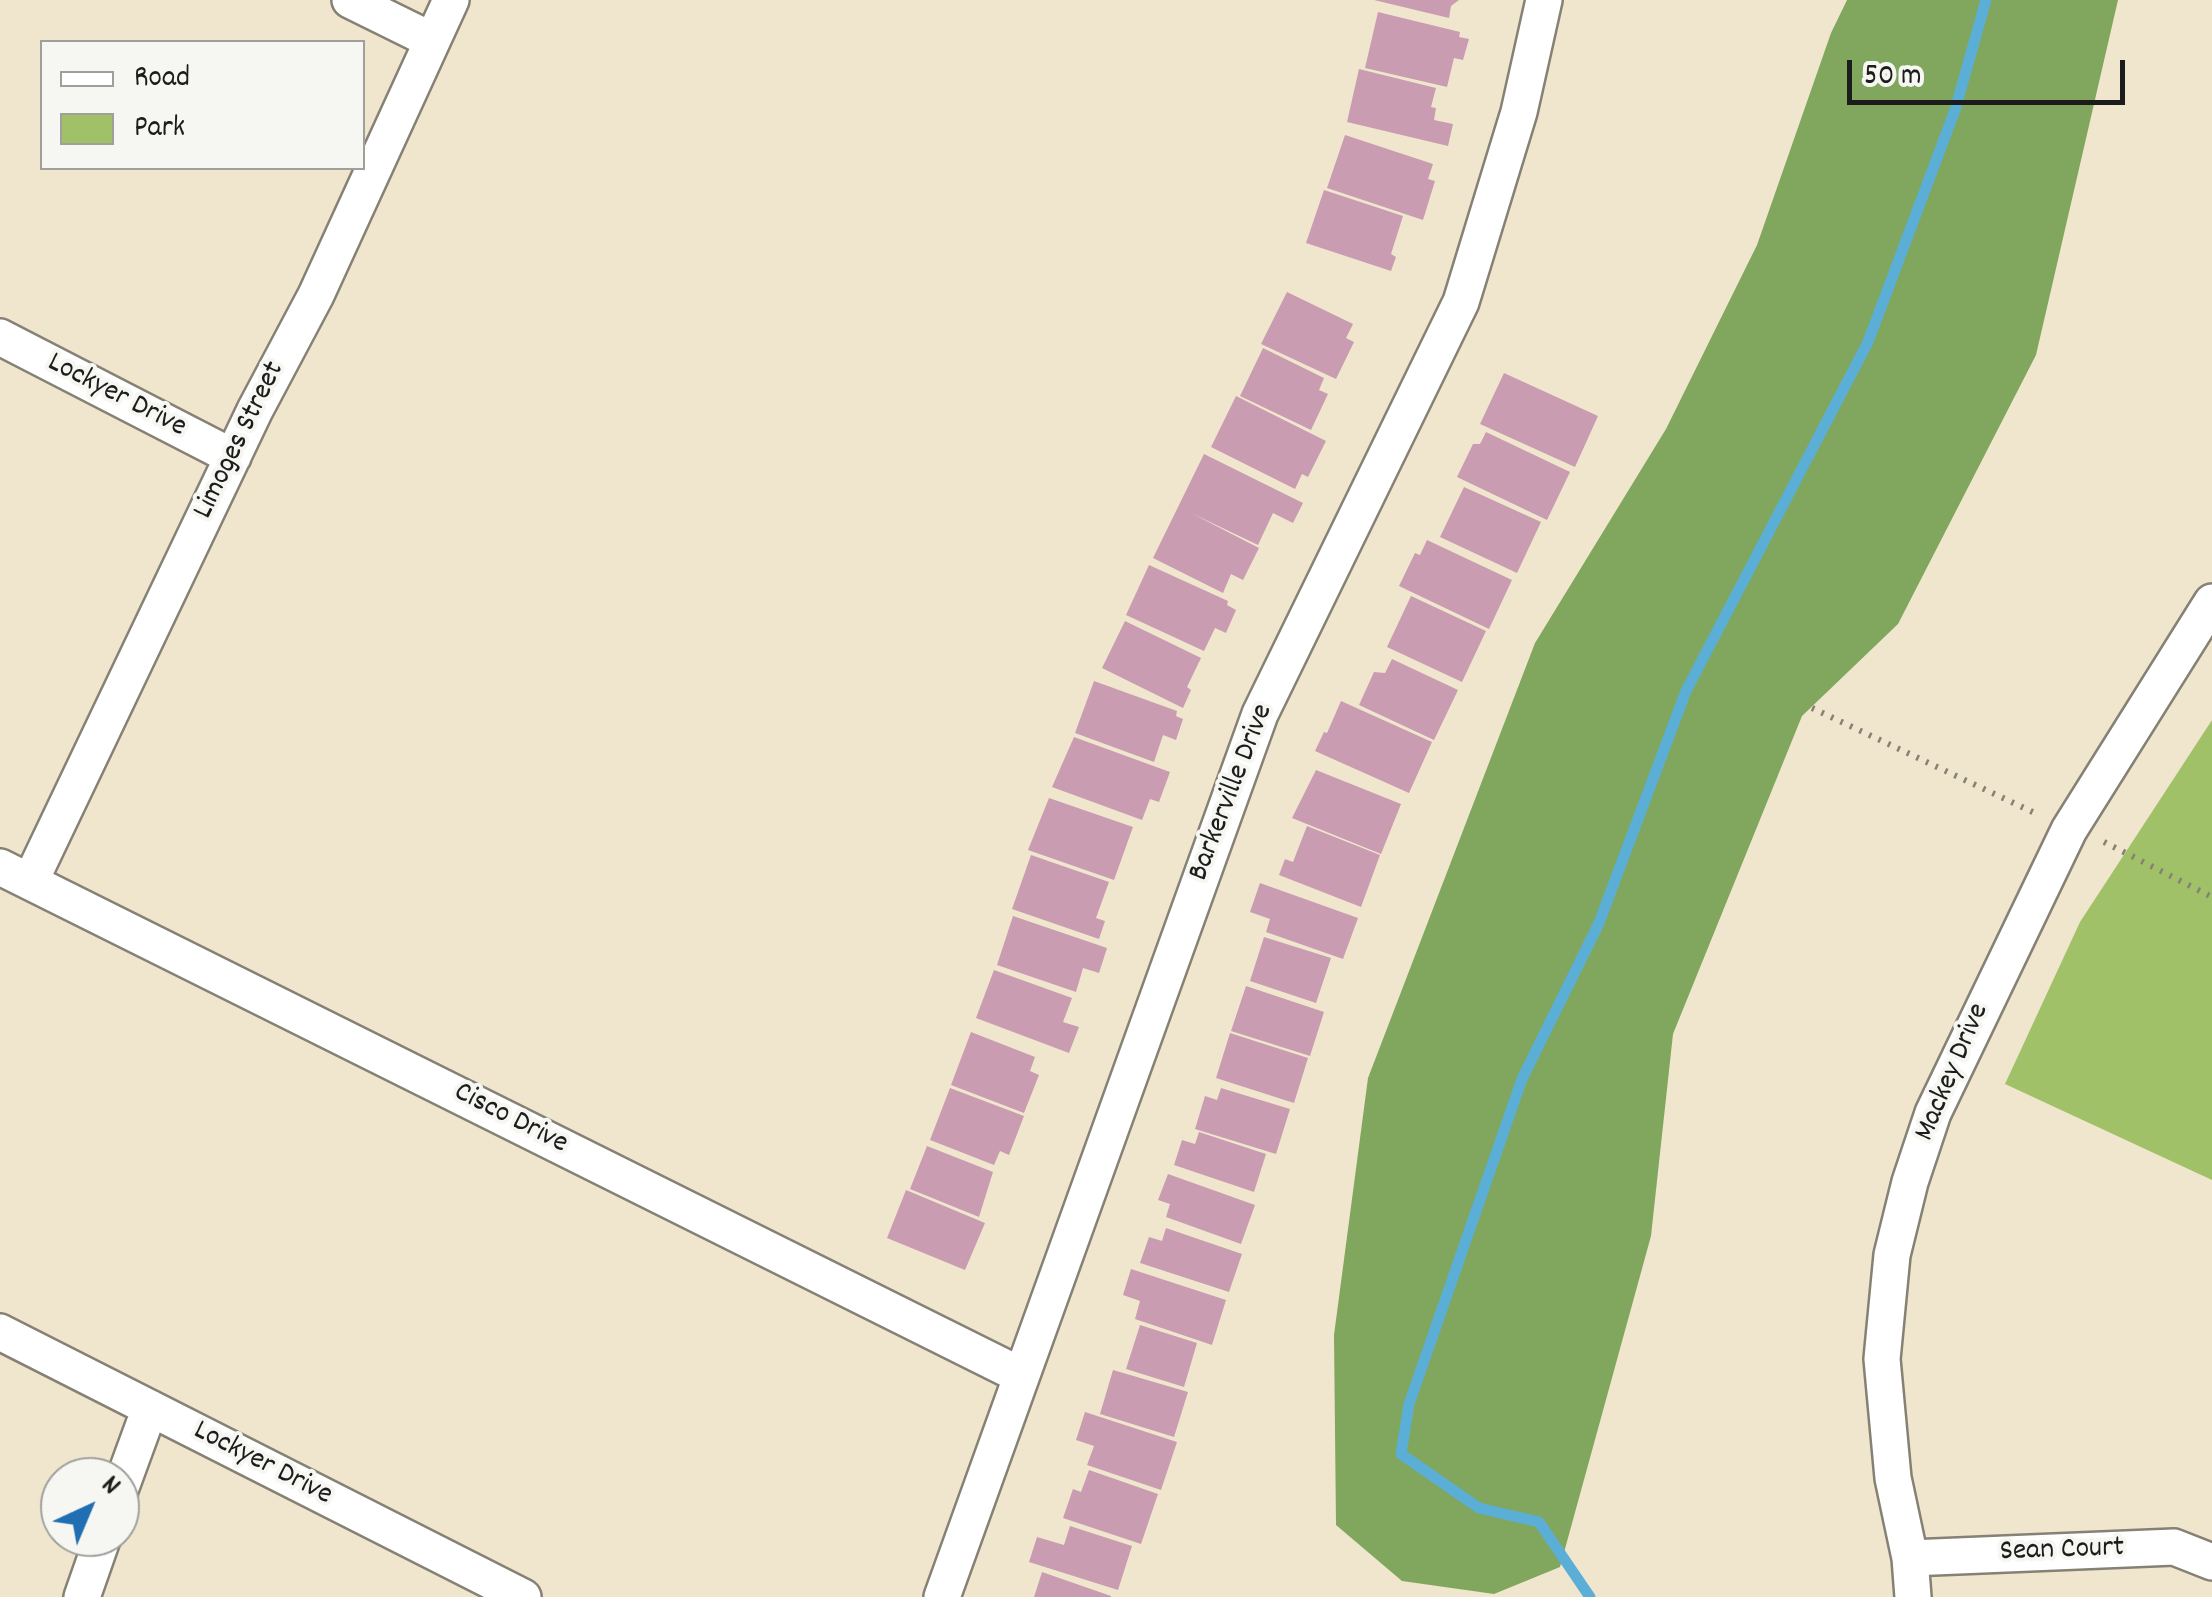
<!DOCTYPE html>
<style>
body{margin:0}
#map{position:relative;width:2212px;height:1597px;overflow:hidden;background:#f0e6ce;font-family:Dekko,sans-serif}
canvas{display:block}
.legend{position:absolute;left:40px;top:40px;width:325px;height:130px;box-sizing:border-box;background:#f6f6f2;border:2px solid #9f9f9c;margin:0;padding:12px 18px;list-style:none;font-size:30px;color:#1c1c1c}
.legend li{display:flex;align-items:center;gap:20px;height:50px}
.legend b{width:50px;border:2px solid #9f9f9c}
.north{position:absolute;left:40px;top:1457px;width:100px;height:100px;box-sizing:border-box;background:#f6f6f2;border:2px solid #9f9f9c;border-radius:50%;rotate:44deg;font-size:28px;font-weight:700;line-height:40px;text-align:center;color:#1c1c1c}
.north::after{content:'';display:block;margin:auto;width:35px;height:45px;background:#1f6fb2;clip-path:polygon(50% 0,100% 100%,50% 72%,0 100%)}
.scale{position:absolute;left:1847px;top:60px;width:278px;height:45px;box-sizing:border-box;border:5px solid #1c1c1c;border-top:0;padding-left:12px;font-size:30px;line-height:35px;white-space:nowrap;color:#1c1c1c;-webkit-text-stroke:8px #f6f6f2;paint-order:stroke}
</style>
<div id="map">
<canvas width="2212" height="1597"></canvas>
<ul class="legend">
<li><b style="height:12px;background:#fff"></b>Road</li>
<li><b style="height:28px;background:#a1c169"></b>Park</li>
</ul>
<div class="north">N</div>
<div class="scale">50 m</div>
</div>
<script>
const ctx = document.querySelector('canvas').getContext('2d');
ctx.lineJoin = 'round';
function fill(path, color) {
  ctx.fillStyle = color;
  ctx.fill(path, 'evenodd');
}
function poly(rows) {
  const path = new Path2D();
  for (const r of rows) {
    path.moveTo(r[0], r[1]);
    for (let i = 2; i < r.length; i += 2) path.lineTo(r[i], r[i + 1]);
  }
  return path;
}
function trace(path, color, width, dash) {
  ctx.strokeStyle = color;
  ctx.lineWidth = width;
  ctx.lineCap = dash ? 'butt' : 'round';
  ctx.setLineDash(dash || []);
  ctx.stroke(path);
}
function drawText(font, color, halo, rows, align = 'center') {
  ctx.font = font + ' Dekko,sans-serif';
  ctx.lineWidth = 8;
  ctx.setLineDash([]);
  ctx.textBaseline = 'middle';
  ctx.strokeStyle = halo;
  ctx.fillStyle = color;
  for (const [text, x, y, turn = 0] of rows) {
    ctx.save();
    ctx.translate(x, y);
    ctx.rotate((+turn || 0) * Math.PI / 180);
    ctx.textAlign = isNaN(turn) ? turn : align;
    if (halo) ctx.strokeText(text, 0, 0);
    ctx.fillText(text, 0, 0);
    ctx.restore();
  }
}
fill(poly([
 [2212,720,2212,1180,2005,1084,2080,922]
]), '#a1c169');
fill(poly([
 [1847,0,2118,0,2036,355,1898,624,1802,716,1673,1034,1651,1236,1560,1567,1494,1594,1402,1581,1336,1525,1334,1335,1368,1078,1535,643,1666,429,1757,245,1831,33]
]), '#80a75d');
trace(poly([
 [1590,1597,1539,1522,1479,1508,1401,1454,1409,1404,1522,1079,1599,923,1686,691,1868,342,1955,110,1986,0]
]), '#5bafd7', 11);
fill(poly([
 [1374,0,1459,0,1451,6,1449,18],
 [1378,12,1460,32,1459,37,1469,39,1463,60,1454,58,1447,87,1365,68],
 [1359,69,1436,88,1431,107,1436,108,1434,120,1453,124,1448,146,1347,122],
 [1345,135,1433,164,1428,179,1435,181,1423,220,1327,188],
 [1324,190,1403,216,1391,254,1396,257,1391,271,1306,243],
 [1287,292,1353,324,1346,338,1354,342,1336,379,1261,344],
 [1263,348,1324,378,1319,390,1328,394,1311,430,1240,396],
 [1504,373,1598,416,1575,467,1480,424],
 [1236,396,1326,441,1308,477,1302,474,1295,489,1211,447],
 [1486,432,1570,472,1547,520,1457,477,1473,444,1480,444],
 [1204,454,1303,503,1293,523,1273,513,1258,545,1191,513,1259,548,1243,580,1231,574,1223,593,1153,558],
 [1464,487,1541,522,1517,573,1440,537],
 [1427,540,1512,580,1489,629,1399,586,1415,553,1420,555],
 [1149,565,1228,601,1227,605,1236,610,1226,633,1215,628,1204,651,1126,615],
 [1411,596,1486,631,1462,682,1387,647],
 [1125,621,1201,658,1187,687,1191,690,1183,708,1102,668],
 [1392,659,1458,690,1434,740,1359,705,1374,672,1385,673],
 [1094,681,1177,711,1176,716,1183,719,1176,740,1163,735,1154,762,1075,733],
 [1341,701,1432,742,1409,793,1315,751,1324,732,1327,733],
 [1074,737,1170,772,1159,802,1150,799,1142,820,1052,787],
 [1316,770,1401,804,1381,854,1292,818],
 [1049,798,1133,827,1114,880,1028,850],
 [1307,826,1380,855,1361,907,1279,875,1285,859,1293,862],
 [1031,855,1109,882,1096,918,1105,921,1099,939,1012,909],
 [1260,883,1358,918,1343,959,1266,932,1270,919,1250,912],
 [1013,916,1107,948,1099,973,1083,968,1076,992,997,965],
 [1264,937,1331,958,1316,1003,1250,981],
 [994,970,1072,998,1063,1022,1079,1027,1069,1053,976,1018],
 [1246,986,1324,1012,1310,1056,1231,1031],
 [971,1032,1035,1057,1030,1071,1039,1075,1024,1113,951,1085],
 [1230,1033,1308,1058,1294,1103,1216,1078],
 [950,1088,1024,1116,1009,1155,1000,1151,994,1165,930,1140],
 [1221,1088,1290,1109,1276,1154,1195,1129,1205,1096,1217,1100],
 [1199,1132,1266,1154,1254,1192,1174,1165,1182,1140,1195,1144],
 [927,1146,993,1172,979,1217,910,1189],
 [1168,1174,1255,1205,1241,1244,1166,1217,1170,1204,1158,1200],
 [906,1190,985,1223,965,1270,887,1238],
 [1166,1228,1242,1254,1229,1292,1140,1263,1149,1237,1162,1241],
 [1131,1269,1226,1300,1212,1345,1135,1319,1140,1301,1123,1295],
 [1140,1325,1197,1343,1184,1387,1126,1369],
 [1113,1370,1188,1392,1174,1437,1100,1414],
 [1085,1412,1177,1442,1161,1490,1087,1465,1094,1446,1076,1440],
 [1089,1470,1158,1494,1141,1544,1063,1518,1073,1489,1081,1492],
 [1070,1526,1132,1546,1118,1590,1029,1562,1037,1537,1064,1545],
 [1042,1572,1111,1596,1111,1597,1034,1597]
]), '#c99cb1');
const minor = poly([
 [350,0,431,40],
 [0,337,233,457],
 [0,867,1020,1375],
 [30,882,255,410,316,295,451,0],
 [0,1332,523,1597],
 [120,1490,150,1408],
 [1910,1558,2174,1547,2212,1562],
 [82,1597,103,1537],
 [942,1597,1260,714,1461,302,1519,112,1544,0],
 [1913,1597,1910,1558,1893,1478,1882,1359,1892,1255,1910,1182,1933,1113,2069,830,2212,602]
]);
trace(minor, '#868175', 40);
trace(poly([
 [1812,708,2037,814],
 [2104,842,2212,897]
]), '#868175', 6, [2.5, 8]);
trace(minor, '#fff', 35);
drawText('30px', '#1c1c1c', '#f6f6f2', [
 ["Lockyer Drive",116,397,27],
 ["Limoges Street",241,441,-64],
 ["Barkerville Drive",1233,793,-69],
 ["Mackey Drive",1954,1073,-67],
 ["Cisco Drive",510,1120,27],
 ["Lockyer Drive",262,1465,27],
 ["Sean Court",2062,1552,-2]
]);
</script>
